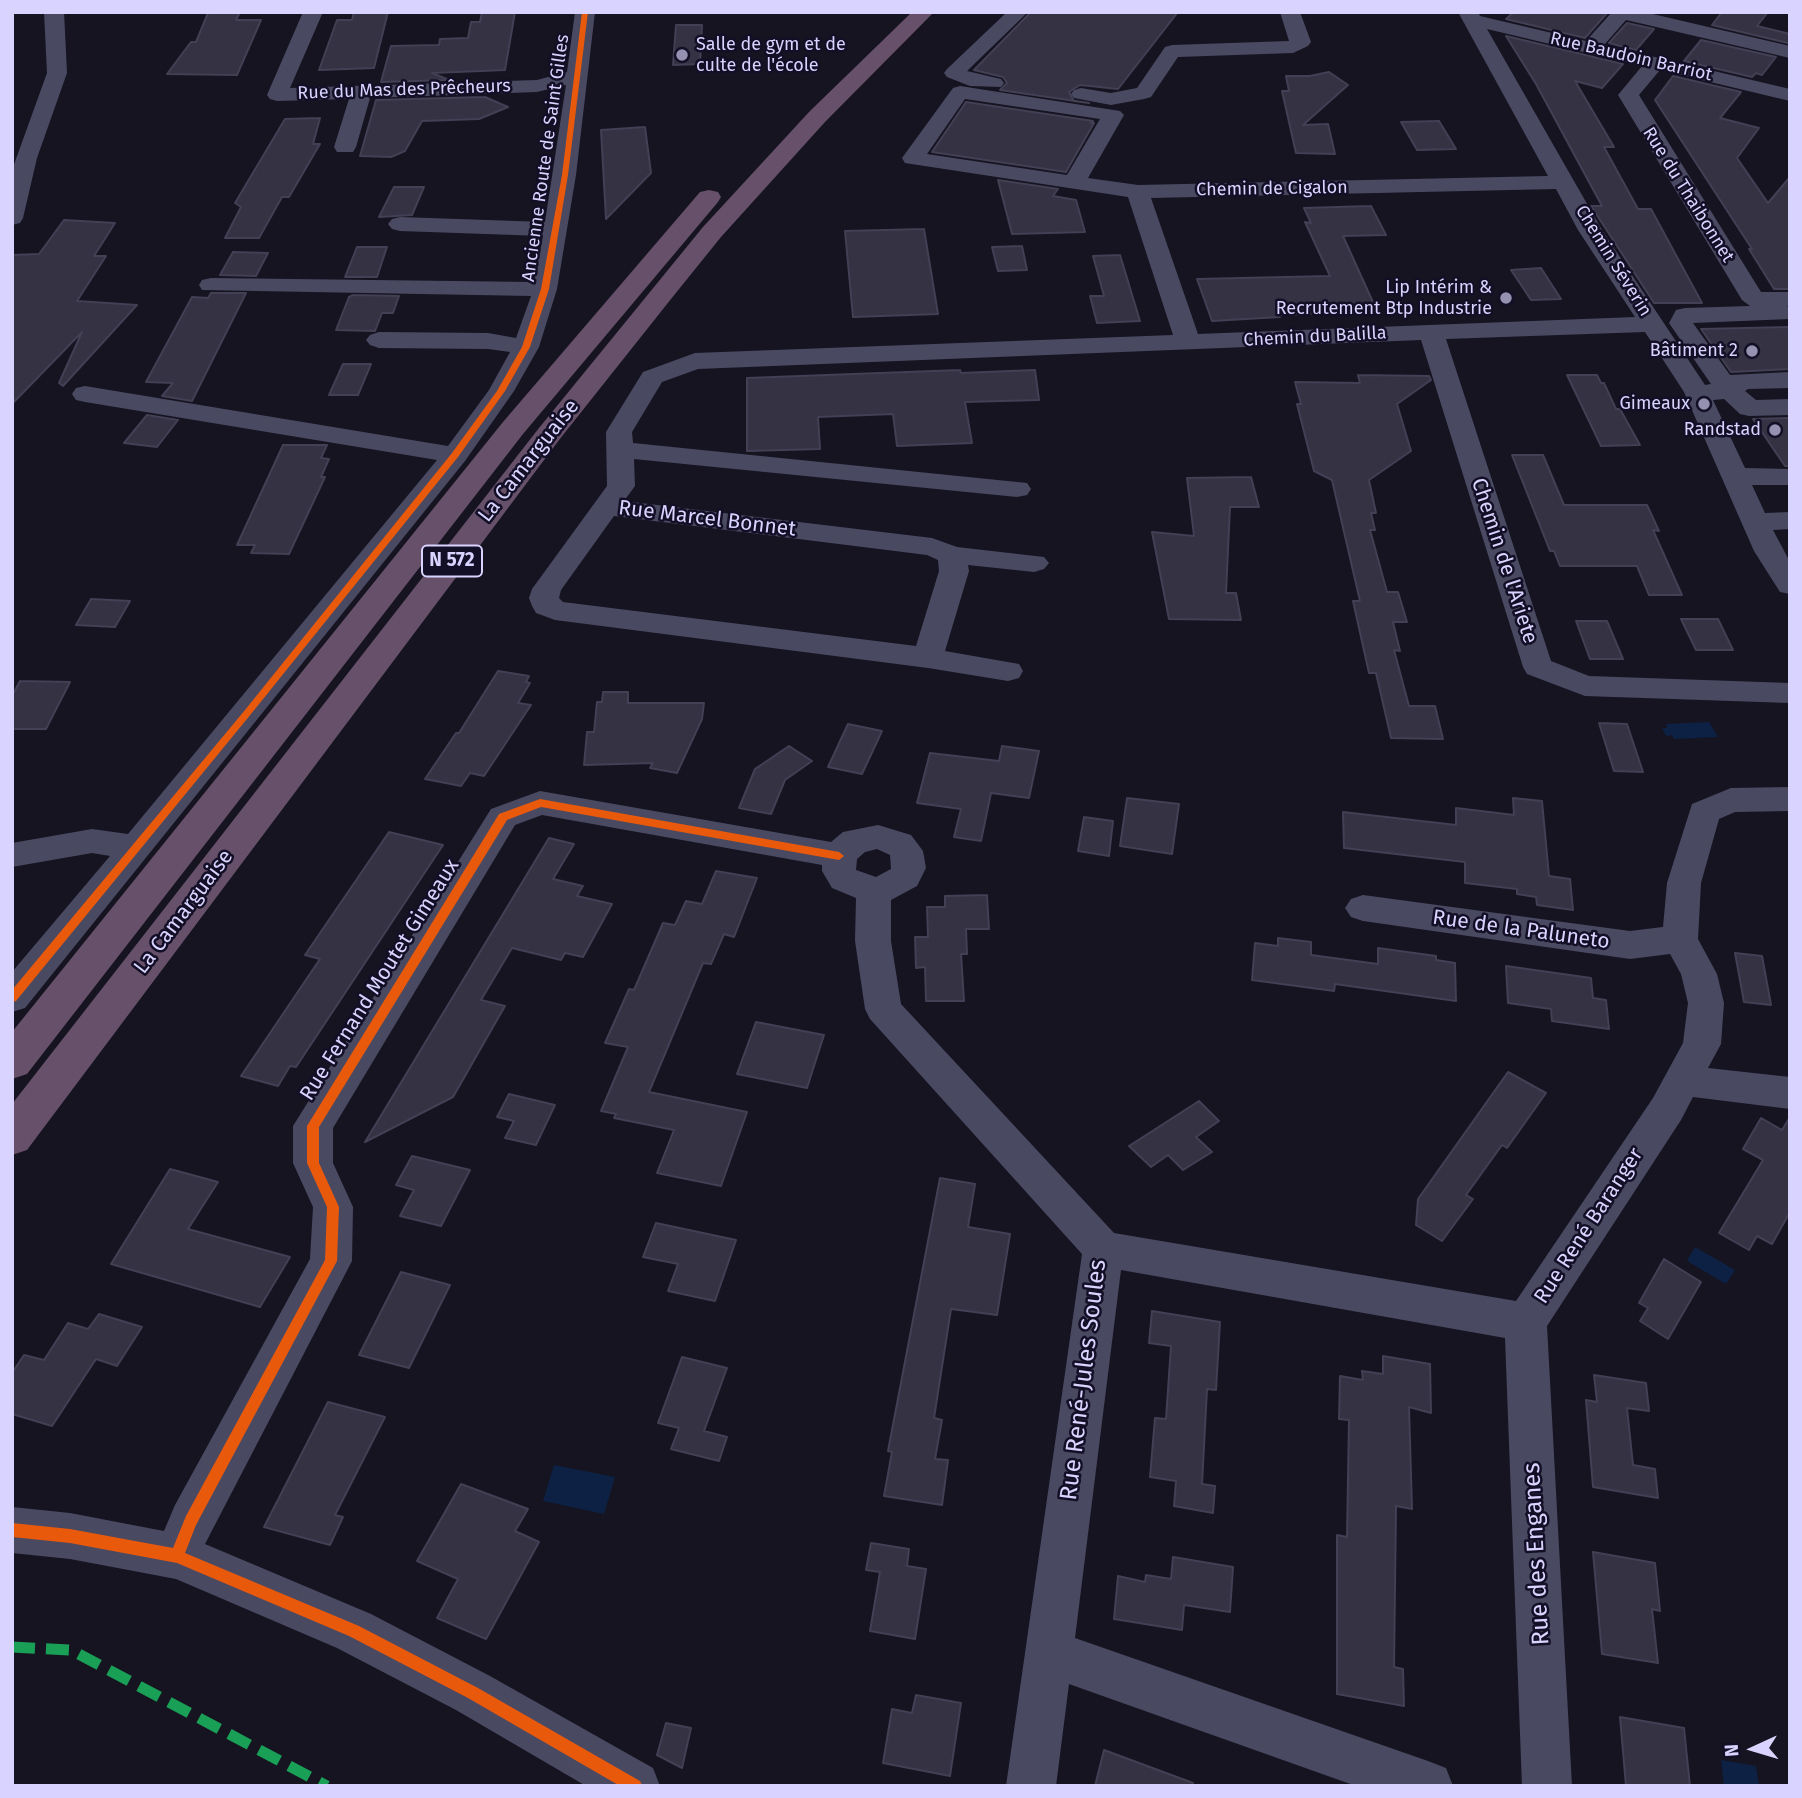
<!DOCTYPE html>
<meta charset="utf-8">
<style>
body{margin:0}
#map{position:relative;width:1802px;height:1798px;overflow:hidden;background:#161421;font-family:"Fira Sans",sans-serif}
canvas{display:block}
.frame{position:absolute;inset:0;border:14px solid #d9d4ff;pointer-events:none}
.north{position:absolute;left:1718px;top:1714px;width:70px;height:70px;-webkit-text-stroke:5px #130f26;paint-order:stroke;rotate:266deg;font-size:19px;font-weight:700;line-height:28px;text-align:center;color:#d9d4ff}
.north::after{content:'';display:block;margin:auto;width:24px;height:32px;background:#d9d4ff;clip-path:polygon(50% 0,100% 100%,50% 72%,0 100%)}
</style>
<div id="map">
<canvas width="1802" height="1798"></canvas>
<div class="frame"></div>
<div class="north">N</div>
</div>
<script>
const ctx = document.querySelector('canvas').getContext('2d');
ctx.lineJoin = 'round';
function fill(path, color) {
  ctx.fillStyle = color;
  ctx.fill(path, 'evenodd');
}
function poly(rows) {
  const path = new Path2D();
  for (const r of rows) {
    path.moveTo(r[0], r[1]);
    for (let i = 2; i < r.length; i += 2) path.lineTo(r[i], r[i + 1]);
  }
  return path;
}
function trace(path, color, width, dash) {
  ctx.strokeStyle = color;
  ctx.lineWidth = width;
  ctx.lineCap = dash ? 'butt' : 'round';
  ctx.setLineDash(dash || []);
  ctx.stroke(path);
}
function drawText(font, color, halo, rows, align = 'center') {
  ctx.font = font + ' "Fira Sans",sans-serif';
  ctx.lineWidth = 5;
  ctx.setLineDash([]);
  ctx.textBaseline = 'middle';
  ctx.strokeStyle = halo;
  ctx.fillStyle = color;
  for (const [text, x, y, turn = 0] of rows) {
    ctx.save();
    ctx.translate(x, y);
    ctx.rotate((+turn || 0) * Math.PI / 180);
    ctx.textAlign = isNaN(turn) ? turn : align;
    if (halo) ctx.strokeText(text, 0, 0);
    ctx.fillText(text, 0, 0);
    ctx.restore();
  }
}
fill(poly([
 [1709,722,1718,737,1674,739,1672,735,1666,736,1662,728,1667,728,1666,724],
 [1695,1247,1735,1270,1726,1284,1687,1261],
 [554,1465,615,1477,604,1514,543,1501],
 [1721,1760,1756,1766,1759,1786,1724,1786]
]), '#0d2144');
const building = poly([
 [240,12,236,20,261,20,237,75,167,74,191,42,196,42,208,13,240,12],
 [354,12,388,12,374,68,319,70,337,20,352,20,354,12],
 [482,12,515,12,505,70,432,73,449,80,381,82,391,46,439,45,440,39,468,38,471,22,480,22,482,12],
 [1031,12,1178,12,1118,89,1080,85,1069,92,1074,101,1089,103,1000,90,1007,83,1003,77,974,70,1031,12],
 [1514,12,1608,12,1585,38,1506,19,1514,12],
 [1722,12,1768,12,1757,26,1790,34,1790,41,1788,43,1712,25,1722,12],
 [1627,23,1654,29,1636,50,1609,43,1627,23],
 [676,25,702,25,700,64,673,65,676,25],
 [1506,36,1623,64,1602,88,1575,81,1614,147,1604,147,1638,209,1651,209,1702,303,1654,303,1591,206,1602,206,1536,84,1506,36],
 [1701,40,1776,57,1762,75,1756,73,1752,77,1684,61,1701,40],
 [1329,72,1348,85,1303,125,1328,124,1335,154,1296,153,1282,91,1289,91,1286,76,1310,76,1329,72],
 [1673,76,1741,92,1720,118,1759,128,1737,158,1768,203,1790,177,1790,289,1774,289,1749,249,1752,249,1655,100,1673,76],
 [485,97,508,107,479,119,422,121,405,151,391,157,360,156,376,100,485,97],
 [966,102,1093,121,1091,123,1094,123,1066,172,932,152,966,102],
 [320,118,313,144,320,144,289,197,282,197,259,238,225,238,241,207,235,203,285,119,320,118],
 [1439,121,1456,149,1417,150,1401,122,1439,121],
 [645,127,651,173,606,219,601,130,645,127],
 [998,180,1058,189,1053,196,1076,200,1085,232,1012,234,998,180],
 [394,187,424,187,412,215,379,217,394,187],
 [1371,206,1386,235,1343,236,1377,311,1279,315,1280,317,1212,321,1197,279,1330,276,1305,222,1311,223,1304,208,1371,206],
 [64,220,115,223,94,256,106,256,77,301,137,305,63,386,59,383,82,332,12,404,12,255,39,254,64,220],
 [924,229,938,314,853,317,845,231,924,229],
 [1022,246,1027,270,998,271,992,247,1022,246],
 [357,247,387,247,377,277,345,277,357,247],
 [233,252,268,253,256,276,220,275,233,252],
 [1120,255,1140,321,1097,323,1090,296,1104,296,1093,256,1120,255],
 [1541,268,1561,299,1531,300,1511,270,1541,268],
 [211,293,246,293,192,401,162,396,173,383,146,382,192,297,208,298,211,293],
 [353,295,399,296,393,313,382,313,375,331,336,330,349,297,353,295],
 [1790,327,1790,369,1731,372,1701,329,1790,327],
 [343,364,371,364,358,395,329,395,343,364],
 [960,370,961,373,1035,370,1039,400,965,402,972,443,897,446,893,414,818,417,820,449,747,451,747,378,960,370],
 [1358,375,1429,376,1431,380,1397,404,1411,451,1369,480,1376,513,1371,513,1375,530,1370,530,1387,592,1398,592,1407,622,1393,622,1400,651,1394,650,1409,706,1435,706,1443,739,1391,738,1376,673,1369,673,1353,601,1360,601,1332,480,1314,471,1297,404,1301,404,1295,382,1360,383,1358,375],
 [1567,375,1597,375,1601,383,1604,383,1616,409,1620,409,1640,445,1601,446,1567,375],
 [147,415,178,420,157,447,124,443,147,415],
 [1790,418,1790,466,1785,466,1753,419,1790,418],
 [283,445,327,445,321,458,329,459,321,477,325,477,289,554,251,553,255,545,237,545,283,445],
 [1512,455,1543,455,1564,505,1647,505,1659,531,1653,530,1682,595,1649,595,1637,566,1560,566,1554,551,1550,551,1512,455],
 [1251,477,1259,507,1230,507,1226,593,1236,593,1241,620,1169,619,1152,532,1194,536,1187,478,1251,477],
 [91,599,130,601,115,627,76,625,91,599],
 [1681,619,1718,619,1733,650,1696,650,1681,619],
 [1576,621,1607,621,1623,659,1590,659,1576,621],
 [498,671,529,676,526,682,530,683,518,703,531,705,484,776,470,773,461,786,425,779,456,733,459,733,498,671],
 [20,681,70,682,46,729,12,729,12,696,20,681],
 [603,692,628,692,628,703,704,703,702,719,677,773,650,768,653,763,584,765,587,732,594,732,597,702,602,702,603,692],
 [1599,723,1627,724,1643,772,1614,771,1599,723],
 [848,724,882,731,862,774,828,767,848,724],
 [789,746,812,761,785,780,771,814,739,808,755,769,789,746],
 [1002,746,1039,751,1029,798,991,793,981,841,954,837,961,809,917,803,930,753,999,761,1002,746],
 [1127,798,1179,804,1172,854,1120,846,1127,798],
 [1513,798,1542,801,1549,876,1570,879,1573,910,1537,905,1536,897,1517,894,1517,889,1465,883,1465,862,1344,848,1343,812,1456,825,1456,808,1514,815,1513,798],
 [1084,817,1113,821,1109,856,1078,851,1084,817],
 [389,832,443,845,296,1067,290,1066,278,1086,241,1076,320,959,305,955,389,832],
 [549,838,574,844,553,879,583,886,577,896,612,904,583,957,565,953,561,960,512,948,481,1000,505,1006,453,1097,365,1142,549,838],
 [716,871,757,878,734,937,724,934,711,964,703,963,649,1092,747,1112,721,1186,657,1173,674,1130,614,1118,616,1114,601,1111,628,1047,605,1043,629,989,634,990,663,923,675,925,686,901,702,904,716,871],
 [987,895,989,929,966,929,967,954,961,954,964,1001,926,1001,925,967,916,968,915,937,928,937,927,907,945,907,945,896,987,895],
 [1278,938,1311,942,1311,955,1378,964,1378,948,1436,956,1436,960,1455,963,1456,1001,1335,984,1334,991,1252,980,1255,943,1278,946,1278,938],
 [1735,953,1762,956,1771,1005,1744,1002,1735,953],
 [1506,966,1591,978,1593,998,1606,1000,1609,1029,1552,1021,1551,1009,1508,1003,1506,966],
 [756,1022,824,1035,807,1088,737,1074,756,1022],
 [1508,1072,1546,1093,1507,1148,1502,1145,1466,1195,1473,1199,1442,1241,1416,1225,1418,1199,1508,1072],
 [509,1094,555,1105,536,1145,505,1138,514,1121,497,1117,509,1094],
 [1199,1101,1219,1121,1196,1137,1212,1152,1183,1170,1168,1155,1151,1167,1129,1146,1199,1101],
 [1790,1117,1790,1212,1772,1244,1757,1236,1749,1250,1719,1233,1763,1160,1743,1149,1761,1118,1782,1130,1790,1117],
 [412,1156,470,1170,441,1226,400,1216,414,1190,396,1185,412,1156],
 [170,1169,218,1182,188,1229,290,1257,260,1307,111,1264,170,1169],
 [940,1178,975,1184,968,1227,1010,1234,997,1315,951,1309,934,1418,942,1420,935,1459,948,1460,942,1505,884,1496,892,1452,888,1451,940,1178],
 [656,1223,736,1240,715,1301,668,1291,678,1264,643,1257,656,1223],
 [1664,1259,1701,1282,1668,1339,1640,1321,1648,1308,1639,1303,1664,1259],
 [401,1272,450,1285,409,1368,359,1355,401,1272],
 [1152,1311,1220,1322,1216,1390,1207,1389,1202,1484,1215,1486,1213,1513,1174,1506,1176,1481,1150,1477,1155,1418,1166,1419,1171,1346,1149,1343,1152,1311],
 [99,1314,142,1327,117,1366,96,1359,52,1426,12,1414,12,1373,24,1355,44,1360,68,1323,88,1329,99,1314],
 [1383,1356,1430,1364,1431,1413,1409,1407,1412,1509,1396,1506,1394,1667,1403,1669,1404,1706,1337,1694,1337,1535,1347,1537,1349,1420,1339,1419,1340,1376,1363,1380,1362,1371,1383,1374,1383,1356],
 [682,1357,727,1368,704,1431,727,1437,719,1461,671,1449,679,1428,658,1423,682,1357],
 [1594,1375,1646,1383,1649,1411,1627,1408,1633,1465,1655,1469,1658,1498,1593,1487,1586,1400,1597,1402,1594,1375],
 [328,1402,385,1417,335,1515,343,1517,330,1545,264,1527,328,1402],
 [461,1484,528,1509,515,1531,539,1542,486,1639,437,1618,458,1579,417,1561,461,1484],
 [871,1543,909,1549,907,1566,926,1569,915,1639,870,1631,880,1572,866,1570,871,1543],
 [1593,1552,1655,1563,1660,1611,1652,1609,1658,1663,1602,1654,1593,1552],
 [1173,1557,1233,1567,1230,1612,1184,1605,1182,1630,1114,1619,1118,1576,1145,1582,1146,1575,1171,1579,1173,1557],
 [916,1695,961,1703,950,1776,883,1763,892,1709,912,1713,916,1695],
 [1620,1717,1684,1728,1690,1786,1626,1786,1620,1717],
 [666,1723,691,1728,682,1768,657,1755,666,1723],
 [1104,1750,1193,1783,1192,1786,1095,1786,1104,1750]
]);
fill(building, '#343243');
trace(building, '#433f54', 2);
fill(poly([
 [44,12,64,12,67,73,37,158,23,218,20,223,12,225,12,170,47,73,44,12],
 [303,12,323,12,290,88,537,80,567,72,575,12,595,12,576,175,557,289,539,347,514,391,465,461,25,1008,12,1012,12,972,110,856,92,853,12,867,12,843,92,829,128,834,437,460,85,402,76,400,72,394,76,388,85,386,448,446,489,390,510,352,488,349,379,348,370,345,366,340,370,335,379,332,488,333,516,338,531,296,202,290,199,285,202,280,211,278,534,282,543,236,400,231,392,229,388,224,392,219,400,217,545,222,566,85,537,92,370,98,356,147,353,152,337,152,334,147,349,99,277,101,270,99,267,95,303,12],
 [1007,12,1028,12,967,71,1001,79,1004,83,1001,87,970,86,947,77,944,73,947,69,1007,12],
 [1280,12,1300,12,1311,42,1308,46,1293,53,1178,57,1151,97,1144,99,1111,105,1074,98,1071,94,1074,90,1081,88,1111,93,1137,88,1165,47,1172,45,1289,41,1280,12],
 [1458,12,1478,12,1480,16,1586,41,1612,12,1644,12,1790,46,1790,58,1626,20,1604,45,1790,89,1790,101,1660,70,1639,95,1761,292,1790,292,1790,306,1786,306,1790,307,1790,319,1693,323,1730,375,1790,372,1790,388,1748,389,1745,391,1756,400,1790,399,1790,415,1749,416,1740,414,1724,399,1713,400,1745,468,1790,469,1790,485,1752,485,1765,513,1790,512,1790,529,1773,530,1790,562,1790,594,1780,592,1754,551,1684,392,1645,332,1446,339,1551,661,1589,676,1790,683,1790,703,1585,696,1527,674,1523,667,1421,340,698,369,662,382,632,432,633,443,1027,483,1031,489,1027,495,1017,497,634,459,635,486,624,501,932,538,957,547,1044,557,1049,563,1044,569,1034,572,968,565,969,571,945,651,1019,664,1023,671,1019,678,1008,681,928,668,555,620,536,613,532,606,529,598,532,589,607,486,606,432,643,372,695,353,1173,335,1128,197,905,163,902,158,953,88,960,86,1120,111,1124,115,1088,178,1138,185,1548,176,1458,12],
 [1487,29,1642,66,1618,95,1742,300,1750,306,1685,308,1676,310,1669,323,1711,384,1705,385,1602,230,1487,29],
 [965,99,1100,119,1067,175,927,154,965,99],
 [1556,189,1578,230,1635,317,1198,334,1151,198,1556,189],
 [614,516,927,555,938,560,939,571,916,646,563,602,559,598,561,590,614,516],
 [1790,787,1790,811,1735,812,1719,819,1701,883,1698,939,1717,974,1724,1003,1721,1044,1708,1068,1790,1077,1790,1109,1693,1097,1681,1120,1547,1326,1572,1786,1522,1786,1505,1338,1121,1270,1075,1638,1428,1761,1446,1768,1453,1786,1356,1786,1069,1684,1056,1786,1006,1786,1082,1254,870,1019,865,1009,855,941,856,898,832,888,822,871,822,865,542,815,515,825,333,1128,333,1163,353,1207,352,1261,205,1544,371,1614,490,1676,653,1768,660,1786,586,1786,456,1710,337,1648,176,1579,70,1559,12,1553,12,1507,70,1513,164,1531,175,1505,310,1259,313,1207,293,1163,293,1126,491,809,540,791,831,842,843,832,878,825,911,835,923,851,926,868,917,886,891,900,891,941,901,1004,1114,1233,1516,1301,1653,1098,1683,1043,1688,1003,1681,974,1670,954,1630,959,1363,921,1351,917,1345,908,1351,899,1363,895,1630,931,1663,927,1667,883,1692,804,1731,788,1790,787],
 [877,849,890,855,891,869,876,877,856,870,857,859,865,852,877,849]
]), '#4a4962');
fill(poly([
 [912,12,934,12,825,122,721,237,671,299,559,440,27,1150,12,1155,12,1104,539,428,703,227,809,112,912,12],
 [709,190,718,192,721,197,718,202,523,434,27,1074,12,1079,12,1032,503,422,700,192,709,190]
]), '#67516a');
trace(poly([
 [12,1647,71,1650,327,1786]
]), '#1a9f57', 11, [23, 11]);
fill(poly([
 [582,12,588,12,568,175,549,289,530,347,505,391,458,457,251,714,16,1001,12,1002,12,990,245,710,452,453,497,391,522,347,541,289,562,175,582,12],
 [540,799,839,852,844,856,839,860,541,807,507,820,319,1127,319,1163,339,1207,337,1261,196,1525,185,1553,359,1626,478,1688,640,1781,642,1786,620,1786,468,1698,349,1636,177,1563,70,1543,12,1537,12,1523,70,1529,173,1548,186,1516,325,1260,327,1207,307,1163,307,1126,499,814,540,799]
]), '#e8590c');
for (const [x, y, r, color] of [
 [682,55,7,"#9591b1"],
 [1506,298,7,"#9591b1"],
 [1752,351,7,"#9591b1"],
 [1704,404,7,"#9591b1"],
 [1775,430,7,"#9591b1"]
]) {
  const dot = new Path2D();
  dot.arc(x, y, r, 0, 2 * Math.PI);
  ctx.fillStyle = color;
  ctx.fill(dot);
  trace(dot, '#130f26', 2.5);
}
drawText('18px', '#d9d4ff', '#130f26', [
 ["Salle de gym et de",696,45,"left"],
 ["culte de l'école",696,66,"left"],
 ["Lip Intérim &",1492,288],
 ["Recrutement Btp Industrie",1492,309],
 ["Bâtiment 2",1738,351],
 ["Gimeaux",1690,404],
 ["Randstad",1761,430]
], 'right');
drawText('18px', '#d9d4ff', '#130f26', [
 ["Rue Baudoin Barriot",1631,57,13],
 ["Rue du Mas des Prêcheurs",404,90,-2],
 ["Ancienne Route de Saint Gilles",546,158,-82],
 ["Chemin de Cigalon",1272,189,-1],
 ["Rue du Thaibonnet",1688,195,58],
 ["Chemin Séverin",1613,261,58],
 ["Chemin du Balilla",1315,337,-3]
]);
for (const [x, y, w] of [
 [452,561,60]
]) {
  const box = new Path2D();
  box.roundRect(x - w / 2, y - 15.5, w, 31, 5);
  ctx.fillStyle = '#130f26';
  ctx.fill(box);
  trace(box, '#d9d4ff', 2);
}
drawText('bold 19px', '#d9d4ff', null, [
 ["N 572",452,561]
]);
drawText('21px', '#d9d4ff', '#130f26', [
 ["La Camarguaise",529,461,-52],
 ["Rue Marcel Bonnet",707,519,7],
 ["Chemin de l'Ariete",1504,561,72],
 ["La Camarguaise",184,912,-53],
 ["Rue de la Paluneto",1521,930,8],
 ["Rue Fernand Moutet Gimeaux",380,980,-58],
 ["Rue René Baranger",1589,1226,-57]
]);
drawText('24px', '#d9d4ff', '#130f26', [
 ["Rue René-Jules Soules",1084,1380,-83],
 ["Rue des Enganes",1537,1554,-93]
]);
</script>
